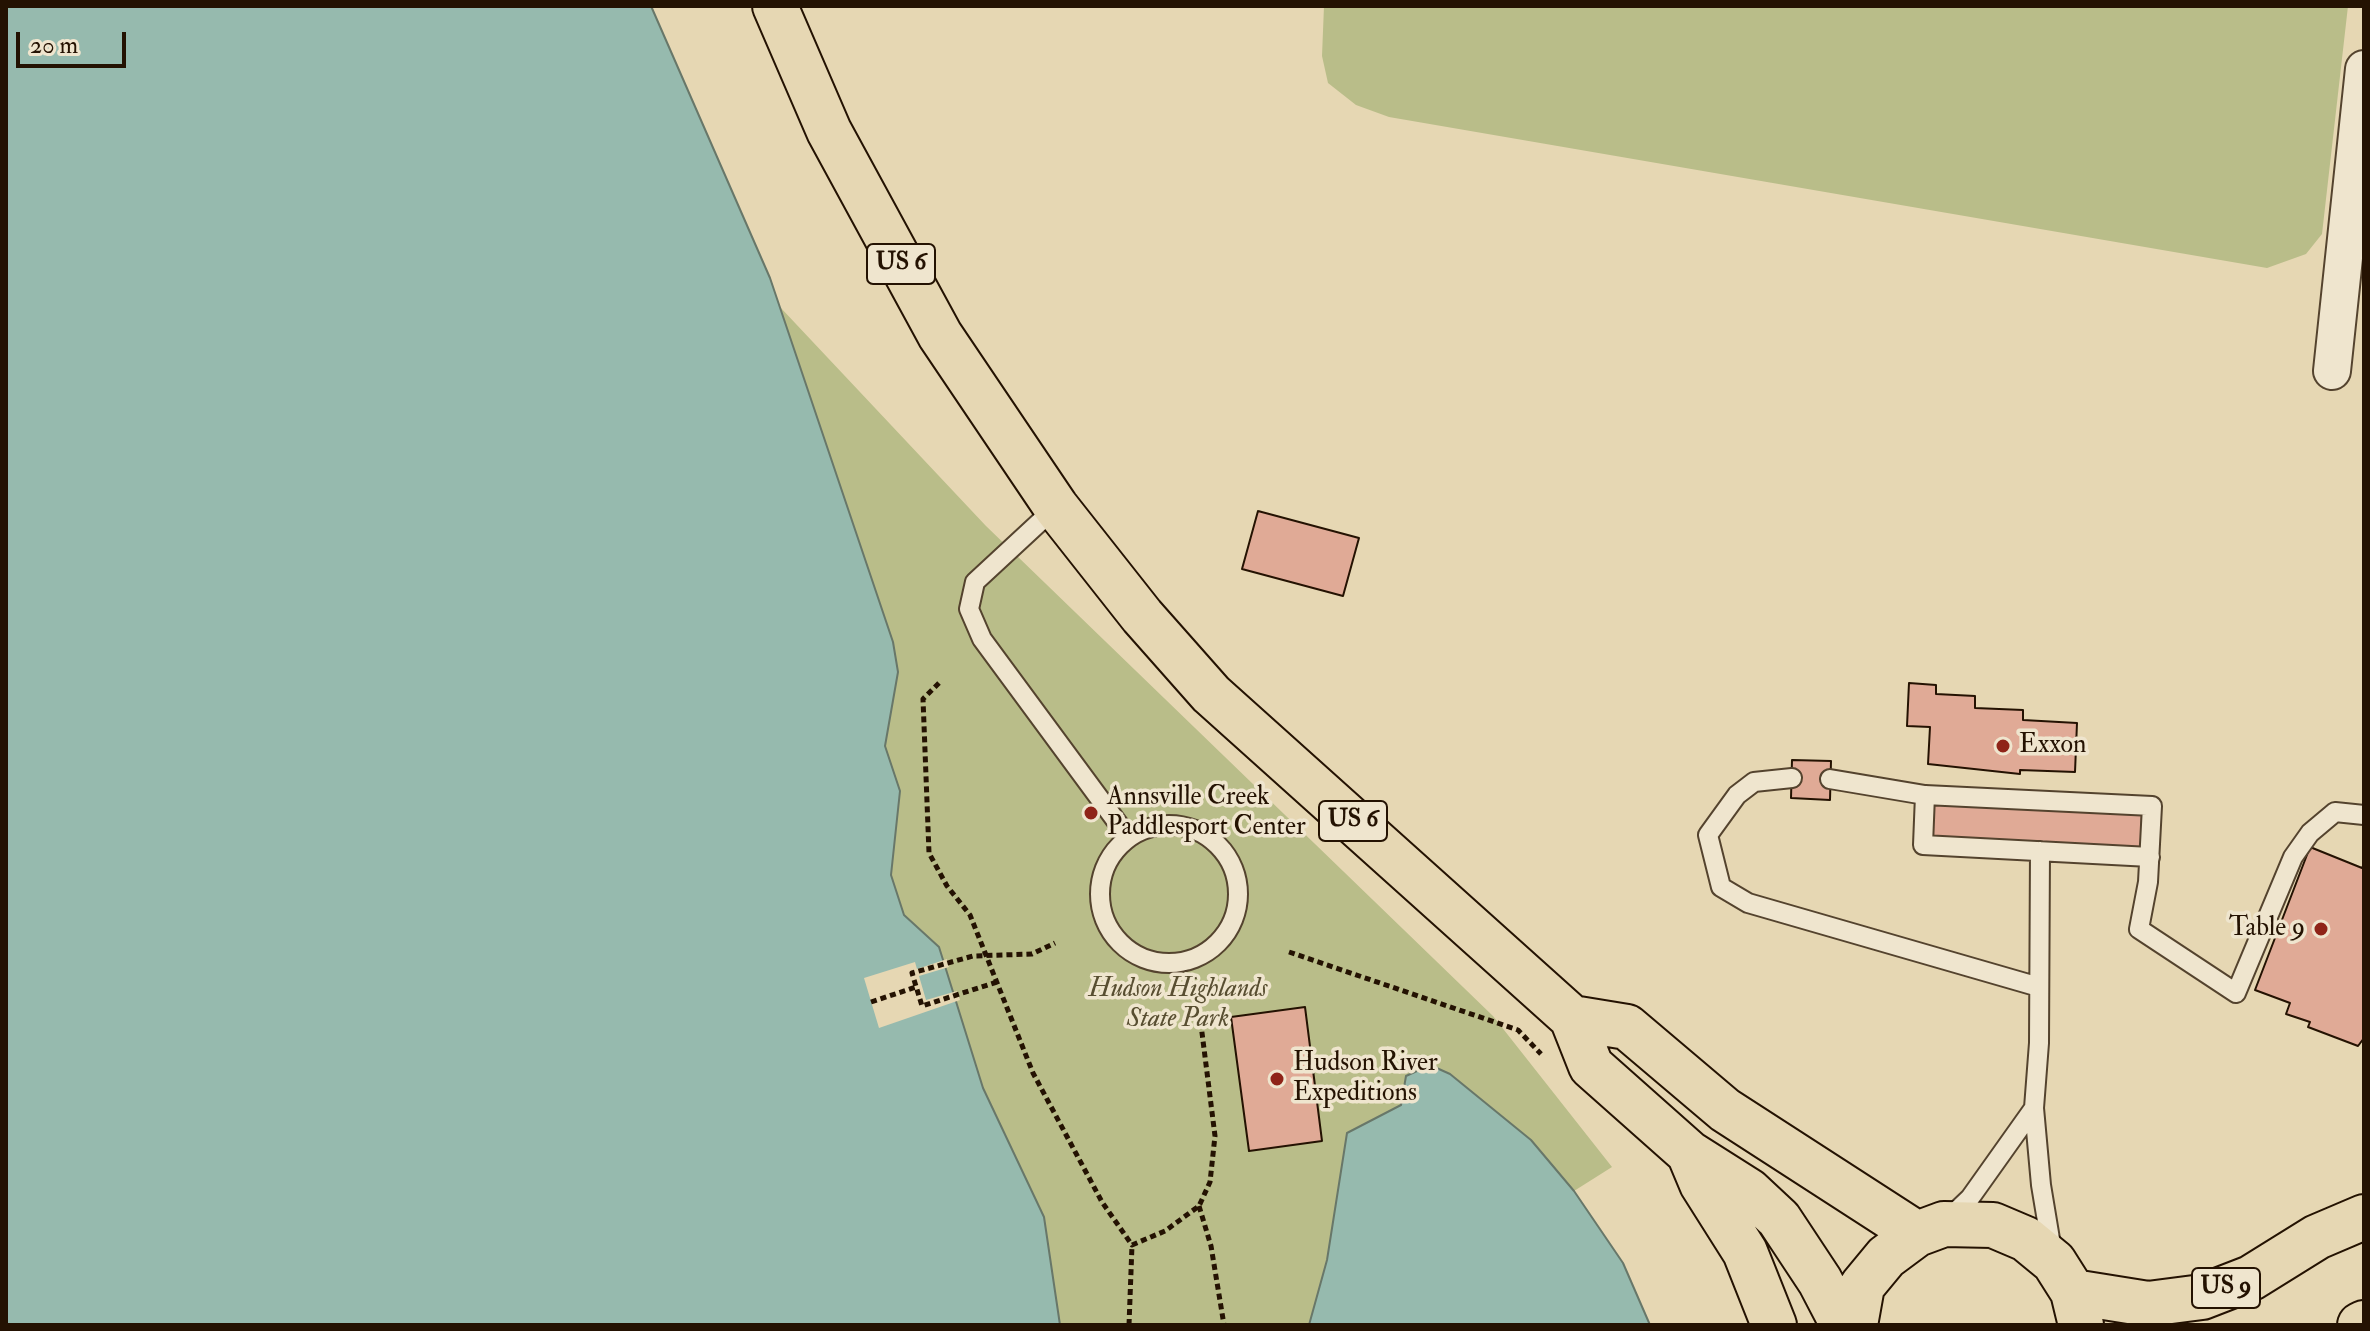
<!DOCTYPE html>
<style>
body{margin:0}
#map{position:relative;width:2370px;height:1331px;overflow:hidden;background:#e6d7b3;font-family:"IM FELL Double Pica",serif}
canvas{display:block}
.frame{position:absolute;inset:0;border:8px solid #241202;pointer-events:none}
.scale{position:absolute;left:16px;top:32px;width:110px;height:36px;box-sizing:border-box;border:4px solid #241202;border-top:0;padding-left:10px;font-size:24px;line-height:28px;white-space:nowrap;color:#241202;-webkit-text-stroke:6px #efe5ce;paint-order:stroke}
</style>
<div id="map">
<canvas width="2370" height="1331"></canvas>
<div class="frame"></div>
<div class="scale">20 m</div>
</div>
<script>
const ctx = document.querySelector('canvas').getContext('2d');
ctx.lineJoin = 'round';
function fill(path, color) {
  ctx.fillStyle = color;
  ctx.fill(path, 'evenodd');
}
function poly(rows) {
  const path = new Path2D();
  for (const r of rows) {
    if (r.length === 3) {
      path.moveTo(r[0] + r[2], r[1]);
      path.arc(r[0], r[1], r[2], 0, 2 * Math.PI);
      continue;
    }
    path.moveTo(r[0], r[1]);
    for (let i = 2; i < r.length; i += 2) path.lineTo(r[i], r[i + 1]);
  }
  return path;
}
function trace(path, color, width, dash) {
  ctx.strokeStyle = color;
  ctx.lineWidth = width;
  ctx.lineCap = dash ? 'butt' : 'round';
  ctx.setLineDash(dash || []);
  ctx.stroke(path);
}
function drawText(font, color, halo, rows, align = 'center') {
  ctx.font = font + ' "IM FELL Double Pica",serif';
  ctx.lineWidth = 7;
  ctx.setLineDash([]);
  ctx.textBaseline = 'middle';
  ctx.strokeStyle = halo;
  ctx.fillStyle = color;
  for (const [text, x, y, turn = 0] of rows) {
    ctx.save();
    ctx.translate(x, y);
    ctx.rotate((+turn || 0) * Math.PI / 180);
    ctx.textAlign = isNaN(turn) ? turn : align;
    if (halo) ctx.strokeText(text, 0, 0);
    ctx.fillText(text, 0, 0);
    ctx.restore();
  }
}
fill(poly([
 [1324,6,2348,6,2322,234,2306,254,2267,268,1389,117,1356,105,1328,83,1322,56],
 [780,307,986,526,1493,1016,1612,1167,1574,1191,1531,1140,1402,1105,1347,1133,1327,1260,1309,1325,1060,1325,1044,1217,983,1088,939,947,904,915,891,875,900,791,885,746,898,673,893,642]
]), '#b9bd89');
const water = poly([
 [6,6,651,6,770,278,893,642,898,672,885,746,900,791,891,875,904,915,939,947,983,1088,1044,1217,1060,1325,6,1325,6,6],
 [1430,1065,1450,1074,1531,1140,1574,1191,1623,1263,1650,1325,1309,1325,1327,1260,1347,1133,1401,1105,1406,1076,1430,1065]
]);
fill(water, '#96baae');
trace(water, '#687769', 2);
fill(poly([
 [947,959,949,967,919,976,926,1000,957,991,960,1000,879,1028,864,978,915,962,917,969]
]), '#e6d7b3');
const building = poly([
 [1258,511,1359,538,1343,596,1242,569,1258,511],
 [1909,683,1936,685,1936,694,1975,696,1975,708,2023,710,2023,720,2077,723,2075,772,2020,770,2020,774,1928,764,1930,727,1907,726,1909,683],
 [1792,760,1831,761,1830,800,1791,798,1792,760],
 [1934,802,2142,813,2141,850,1932,839,1934,802],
 [2310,847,2362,868,2364,864,2364,1038,2358,1046,2308,1027,2310,1022,2286,1014,2290,1003,2255,990,2310,847],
 [1305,1007,1322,1141,1249,1151,1231,1017,1305,1007]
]);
fill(building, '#e0aa96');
trace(building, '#241202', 2);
const lane = poly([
 [1056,507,975,582,969,609,982,639,1128,837],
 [1792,778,1754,782,1737,795,1708,835,1721,887,1748,903,2039,987],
 [1830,779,1925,795,2152,806,2148,882,2139,929,2236,993,2293,857,2310,833,2335,812,2364,815],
 [1925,795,1923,845,2150,857],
 [1169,894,69],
 [2040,851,2039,1043,2034,1108,2041,1185,2052,1251],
 [1948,1219,1970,1198,2034,1108]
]);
const street = poly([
 [2332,371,2364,69]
]);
const highway = poly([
 [775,6,829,131,940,335,1056,507,1142,616,1211,694,1572,1018,1591,1066,1689,1153,1749,1191,1779,1219,1820,1281,1843,1325],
 [1572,1018,1627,1027,1725,1110,1917,1234],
 [1689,1153,1702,1184,1745,1252,1774,1325],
 [2073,1292,2148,1304,2202,1297,2251,1278,2317,1237,2364,1217],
 [1855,1325,1862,1286,1886,1257,1917,1234,1944,1224,1993,1225,2026,1239,2054,1262,2073,1292,2081,1325],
 [2360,1325,2364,1323]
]);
trace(lane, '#54432e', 22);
trace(street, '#54432e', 40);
trace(highway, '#241202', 48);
trace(poly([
 [939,683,923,699,929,853,947,886,970,915,1033,1073,1102,1202,1132,1245,1165,1231,1199,1206,1210,1182,1215,1136,1198,1001,1184,961],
 [1289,952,1518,1030,1541,1054],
 [997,982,922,1006,912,973,973,956,1032,954,1055,943],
 [871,1002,916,987],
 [1199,1206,1211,1246,1224,1325],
 [1129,1325,1132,1245]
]), '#241202', 5, [6, 4]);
trace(lane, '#efe5ce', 18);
trace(street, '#efe5ce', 36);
trace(highway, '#e6d7b3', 44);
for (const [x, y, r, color] of [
 [2003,746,8,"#8f2418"],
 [1091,813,8,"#8f2418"],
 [2321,929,8,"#8f2418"],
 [1277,1079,8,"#8f2418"]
]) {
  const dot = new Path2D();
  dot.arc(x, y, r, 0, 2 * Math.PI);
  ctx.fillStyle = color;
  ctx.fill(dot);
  trace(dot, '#efe5ce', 3);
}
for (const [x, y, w] of [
 [901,264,68],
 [1353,821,68],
 [2226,1288,68]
]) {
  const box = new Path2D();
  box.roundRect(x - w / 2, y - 20, w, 40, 6);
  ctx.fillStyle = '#efe5ce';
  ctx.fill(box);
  trace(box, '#241202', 2);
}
drawText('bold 24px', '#241202', null, [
 ["US 6",901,264],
 ["US 6",1353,821],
 ["US 9",2226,1288]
]);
drawText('26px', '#241202', '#efe5ce', [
 ["Exxon",2019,746],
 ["Annsville Creek",1107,798],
 ["Paddlesport Center",1107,828],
 ["Table 9",2305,929,"right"],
 ["Hudson River",1293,1064],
 ["Expeditions",1293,1094]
], 'left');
drawText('italic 26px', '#584e31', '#efe5ce', [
 ["Hudson Highlands",1178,990],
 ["State Park",1178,1020]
]);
</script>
